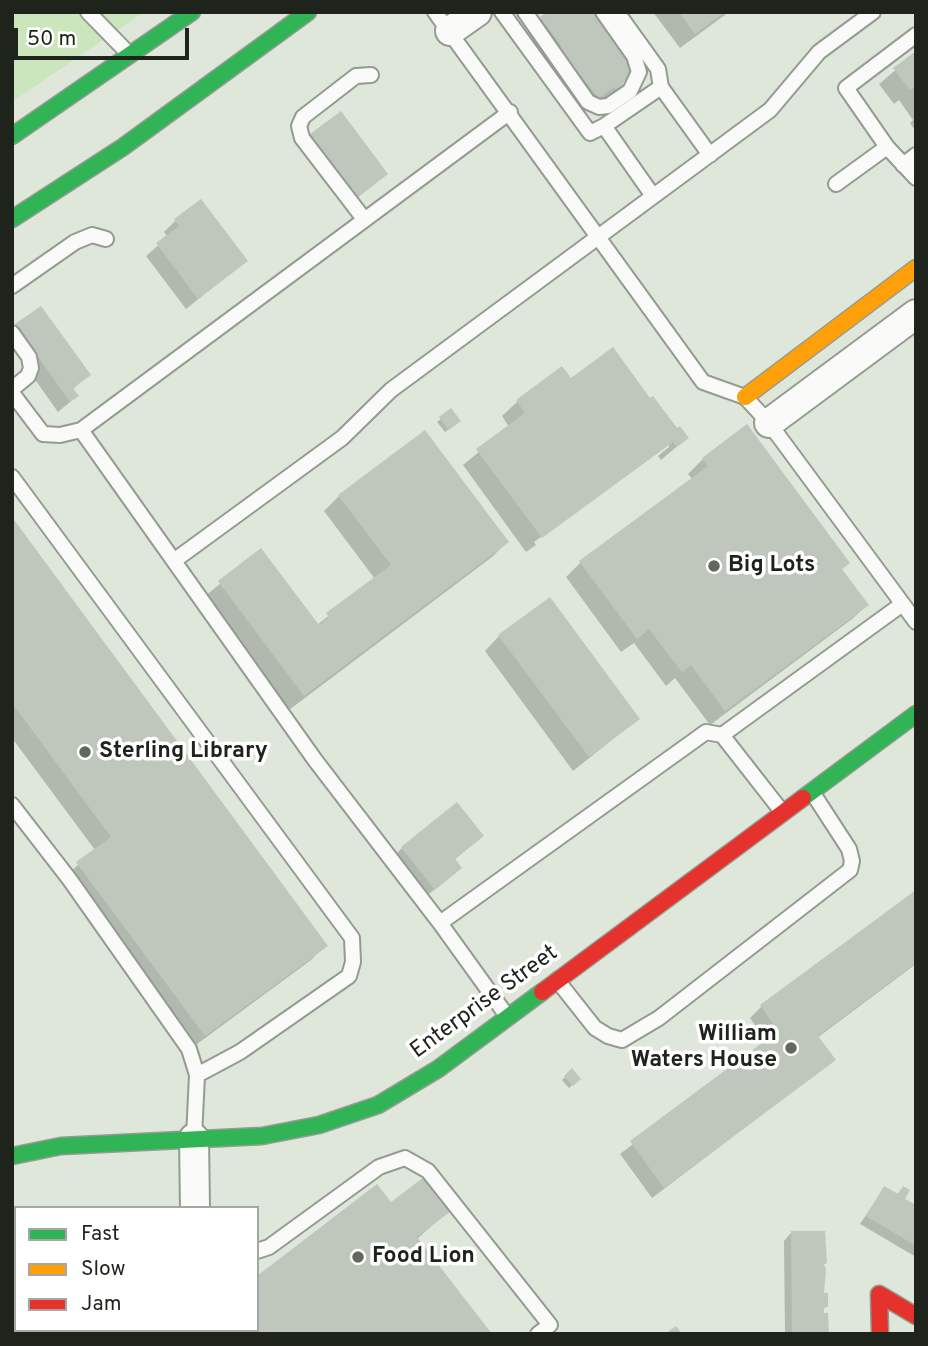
<!DOCTYPE html>
<style>
body{margin:0}
#map{position:relative;width:928px;height:1346px;overflow:hidden;background:#dee7da;font-family:Overpass,sans-serif}
canvas{display:block}
.frame{position:absolute;inset:0;border:14px solid #1e231b;pointer-events:none}
.legend{position:absolute;left:14px;top:1206px;width:245px;height:126px;box-sizing:border-box;background:#fff;border:2px solid #a5a7a4;margin:0;padding:9px 12px;list-style:none;font-size:21px;color:#1e231b}
.legend li{display:flex;align-items:center;gap:14px;height:35px}
.legend b{width:35px;border:2px solid #a5a7a4}
.scale{position:absolute;left:14px;top:28px;width:175px;height:32px;box-sizing:border-box;border:4px solid #1e231b;border-top:0;padding-left:9px;font-size:21px;line-height:24px;white-space:nowrap;color:#1e231b;-webkit-text-stroke:5px #fff;paint-order:stroke}
</style>
<div id="map">
<canvas width="928" height="1346"></canvas>
<div class="frame"></div>
<ul class="legend">
<li><b style="height:9px;background:#30b455"></b>Fast</li>
<li><b style="height:9px;background:#ff9f0a"></b>Slow</li>
<li><b style="height:9px;background:#e5322d"></b>Jam</li>
</ul>
<div class="scale">50 m</div>
</div>
<script>
const ctx = document.querySelector('canvas').getContext('2d');
ctx.lineJoin = 'round';
function fill(path, color) {
  ctx.fillStyle = color;
  ctx.fill(path, 'evenodd');
}
function poly(rows) {
  const path = new Path2D();
  for (const r of rows) {
    path.moveTo(r[0], r[1]);
    for (let i = 2; i < r.length; i += 2) path.lineTo(r[i], r[i + 1]);
  }
  return path;
}
function trace(path, color, width, dash) {
  ctx.strokeStyle = color;
  ctx.lineWidth = width;
  ctx.lineCap = dash ? 'butt' : 'round';
  ctx.setLineDash(dash || []);
  ctx.stroke(path);
}
function drawText(font, color, halo, rows, align = 'center') {
  ctx.font = font + ' Overpass,sans-serif';
  ctx.lineWidth = 7;
  ctx.setLineDash([]);
  ctx.textBaseline = 'middle';
  ctx.strokeStyle = halo;
  ctx.fillStyle = color;
  for (const [text, x, y, turn = 0] of rows) {
    ctx.save();
    ctx.translate(x, y);
    ctx.rotate((+turn || 0) * Math.PI / 180);
    ctx.textAlign = isNaN(turn) ? turn : align;
    if (halo) ctx.strokeText(text, 0, 0);
    ctx.fillText(text, 0, 0);
    ctx.restore();
  }
}
fill(poly([
 [12,12,144,12,12,102]
]), '#cbe5bc');
fill(poly([
 [653,12,729,12,680,48],
 [542,18,629,75,607,103,602,98,587,108,549,61,551,58,530,30],
 [916,53,916,132,910,123,913,120,899,100,894,104,879,84],
 [341,113,386,174,345,207,299,147],
 [175,221,246,261,186,309,146,256,168,237,164,232],
 [40,308,89,374,72,390,77,396,58,412,12,347,12,329],
 [561,368,570,381,650,401,687,438,661,460,658,456,669,447,669,443,534,542,536,545,526,552,463,465,509,427,502,416,517,402],
 [451,411,456,424,445,432,437,422],
 [703,459,841,569,867,605,852,619,710,725,675,678,666,686,634,643,621,652,566,577,580,563,693,480,688,474],
 [339,496,507,542,492,557,289,710,204,597,261,550,317,625,375,579,324,511],
 [12,520,325,945,311,960,189,1050,63,878,95,850,12,738],
 [499,636,638,719,573,771,485,651],
 [481,836,453,861,460,868,423,899,391,859,402,848],
 [916,892,916,964,817,1038,834,1060,652,1198,620,1154,767,1042,750,1018,761,1007],
 [572,1071,579,1079,569,1088,562,1080],
 [884,1188,896,1195,903,1188,903,1199,916,1207,916,1257,860,1224],
 [390,1205,448,1211,417,1239,490,1334,199,1334,196,1330,257,1330],
 [791,1233,826,1263,822,1266,822,1295,826,1306,822,1311,826,1334,785,1334,784,1241]
]), '#0003');
fill(poly([
 [547,12,596,12,631,67,631,76,622,82,625,87,619,93,614,87,599,98,559,49,561,45,540,17],
 [679,12,725,12,695,34],
 [916,51,916,85,910,90,893,68],
 [341,111,388,174,357,198,310,134],
 [201,199,248,261,198,299,156,243,179,226,174,219],
 [41,306,91,375,73,388,79,396,70,402,15,324],
 [613,347,650,398,653,396,677,428,680,426,689,438,677,447,673,442,542,538,476,449,525,413,516,400,562,366,571,378],
 [451,408,461,421,449,430,439,417],
 [747,424,850,563,842,569,869,605,725,711,691,665,682,672,649,629,637,639,579,561,708,466,702,458],
 [425,430,509,542,304,696,218,581,261,548,319,625,329,617,326,613,391,565,338,495],
 [12,517,328,946,205,1036,76,862,111,837,12,703],
 [550,597,640,719,589,757,498,635],
 [457,802,484,836,455,859,462,868,435,890,401,847],
 [916,890,916,963,818,1036,836,1060,664,1188,630,1141,778,1031,760,1005],
 [572,1068,581,1079,573,1086,564,1076],
 [424,1177,451,1211,417,1237,492,1334,225,1334,222,1330,257,1330,257,1276,377,1184,391,1202],
 [884,1186,898,1194,903,1186,910,1190,905,1199,916,1205,916,1246,866,1216],
 [791,1231,825,1231,827,1263,823,1263,826,1269,824,1293,828,1293,828,1307,824,1307,824,1313,828,1313,829,1334,792,1334],
 [16,1301,16,1330,74,1330,69,1334,12,1334,12,1304],
 [676,1326,682,1334,665,1334]
]), '#bfc6bc');
const lane = poly([
 [88,12,129,54],
 [435,12,703,382,745,397,769,423,916,622],
 [502,12,590,133,604,126,653,196],
 [525,12,588,102,599,107,608,106,630,91,639,72,634,56,603,12],
 [617,12,658,69,661,87,710,155],
 [604,126,661,87],
 [887,147,916,178],
 [903,165,916,155],
 [836,184,887,147,846,88,916,35],
 [364,219,302,138,299,126,303,117,356,76,371,75],
 [12,286,75,242,92,235,106,239],
 [12,333,29,357,31,368,28,376,12,389],
 [12,393,43,434,60,435,81,430],
 [12,477,352,938,353,962,349,976,240,1052,197,1075],
 [175,560,342,438,391,390,770,110,819,52,873,12],
 [722,735,901,605],
 [12,805,70,880,189,1049,197,1075,194,1137],
 [440,923,706,732,722,735,783,813],
 [557,980,595,1028,608,1036,622,1040,659,1018,850,870,852,861,849,849,812,792],
 [507,1016,440,923,315,760,81,430,510,112],
 [257,1251,269,1247,379,1167,405,1158,428,1171,550,1325,538,1334]
]);
const street = poly([
 [450,31,477,12],
 [769,423,916,314],
 [194,1138,195,1208],
 [191,1334,192,1330]
]);
const fast = poly([
 [12,136,192,12],
 [12,219,123,147,308,12],
 [803,798,916,714],
 [12,1156,61,1146,262,1136,319,1125,378,1105,438,1069,542,992]
]);
const slow = poly([
 [745,397,916,268]
]);
const jam = poly([
 [542,992,803,798],
 [880,1334,879,1294,916,1316]
]);
trace(lane, '#949b91', 18);
trace(street, '#949b91', 32);
trace(fast, '#949b91', 19);
trace(slow, '#949b91', 19);
trace(jam, '#949b91', 19);
trace(lane, '#fafbf9', 14);
trace(street, '#fafbf9', 28);
trace(fast, '#30b455', 16);
trace(slow, '#ff9f0a', 16);
trace(jam, '#e5322d', 16);
for (const [x, y, r, color] of [
 [714,566,7,"#61685e"],
 [85,752,7,"#61685e"],
 [791,1048,7,"#61685e"],
 [358,1257,7,"#61685e"]
]) {
  const dot = new Path2D();
  dot.arc(x, y, r, 0, 2 * Math.PI);
  ctx.fillStyle = color;
  ctx.fill(dot);
  trace(dot, '#fff', 2.5);
}
drawText('bold 23px', '#1e231b', '#fff', [
 ["Big Lots",728,566],
 ["Sterling Library",99,752],
 ["William",777,1035,"right"],
 ["Waters House",777,1061,"right"],
 ["Food Lion",372,1257]
], 'left');
drawText('23px', '#1e231b', '#fff', [
 ["Enterprise Street",485,1003,-36]
]);
</script>
